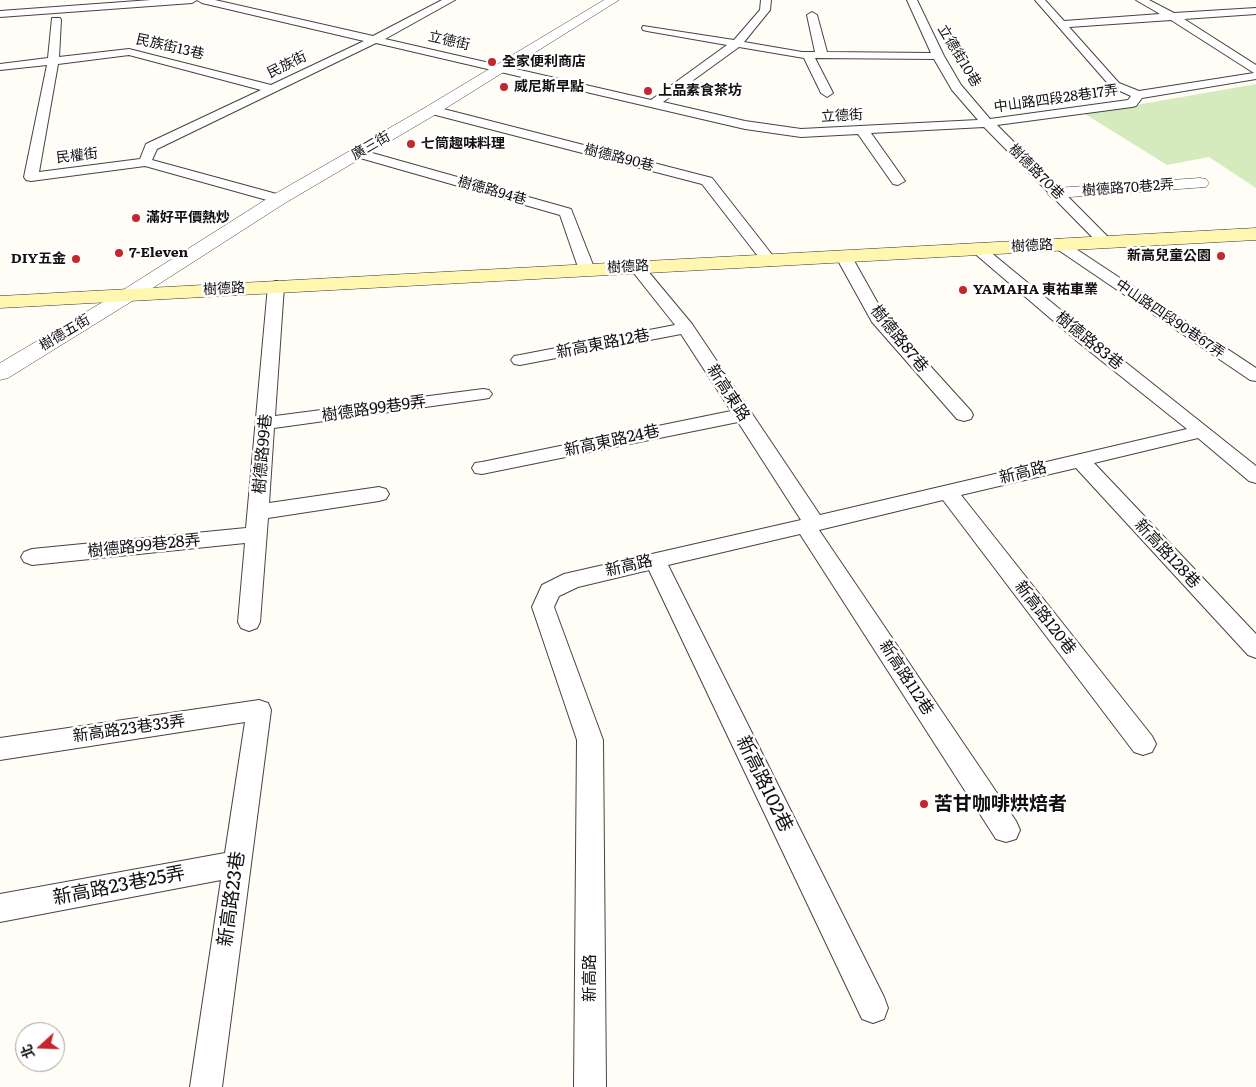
<!DOCTYPE html>
<meta charset="utf-8">
<style>
body{margin:0}
#map{position:relative;width:1256px;height:1087px;overflow:hidden;background:#fffdf5;font-family:Literata,"Noto Sans TC",serif}
canvas{display:block}
.north{position:absolute;left:15px;top:1022px;width:50px;height:50px;box-sizing:border-box;background:#fff;border:1px solid #a0a0a0;border-radius:50%;rotate:250deg;font-size:14px;font-weight:700;line-height:20px;text-align:center;color:#111}
.north::after{content:'';display:block;margin:auto;width:18px;height:22px;background:#c4262e;clip-path:polygon(50% 0,100% 100%,50% 72%,0 100%)}
</style>
<div id="map">
<canvas width="1256" height="1087"></canvas>
<div class="north">北</div>
</div>
<script>
const ctx = document.querySelector('canvas').getContext('2d');
ctx.lineJoin = 'round';
function fill(path, color) {
  ctx.fillStyle = color;
  ctx.fill(path, 'evenodd');
}
function poly(rows) {
  const path = new Path2D();
  for (const r of rows) {
    path.moveTo(r[0], r[1]);
    for (let i = 2; i < r.length; i += 2) path.lineTo(r[i], r[i + 1]);
  }
  return path;
}
function trace(path, color, width, dash) {
  ctx.strokeStyle = color;
  ctx.lineWidth = width;
  ctx.lineCap = dash ? 'butt' : 'round';
  ctx.setLineDash(dash || []);
  ctx.stroke(path);
}
function drawText(font, color, halo, rows, align = 'center') {
  ctx.font = font + ' Literata,"Noto Sans TC",serif';
  ctx.lineWidth = 5;
  ctx.setLineDash([]);
  ctx.textBaseline = 'middle';
  ctx.strokeStyle = halo;
  ctx.fillStyle = color;
  for (const [text, x, y, turn = 0] of rows) {
    ctx.save();
    ctx.translate(x, y);
    ctx.rotate((+turn || 0) * Math.PI / 180);
    ctx.textAlign = isNaN(turn) ? turn : align;
    if (halo) ctx.strokeText(text, 0, 0);
    ctx.fillText(text, 0, 0);
    ctx.restore();
  }
}
fill(poly([
 [1256,84,1256,188,1209,157,1167,165,1085,114]
]), '#d5ebbd');
const lane = poly([
 [151,0,215,0,373,36,442,0,455,0,385,39,651,100,727,45,647,31,643,30,642,28,643,26,734,40,760,10,761,0,771,0,770,10,744,42,802,52,815,52,807,15,812,12,817,15,827,52,931,53,907,0,917,0,944,56,961,85,990,119,1128,100,1131,96,1111,87,1035,0,1045,0,1064,21,1160,14,1136,0,1149,0,1174,13,1256,8,1256,14,1184,19,1256,65,1256,79,1142,98,1136,106,1132,107,997,125,1110,239,1113,242,1110,245,1105,247,1100,245,984,127,871,133,905,181,898,185,893,184,858,134,801,137,745,129,376,43,157,149,152,160,284,196,286,199,284,202,274,202,145,166,31,181,26,180,24,177,47,65,0,70,0,64,48,58,52,18,60,18,61,20,59,57,129,49,271,85,364,41,202,3,197,0,192,3,0,17,0,11,151,0],
 [1171,20,1254,73,1139,91,1119,83,1069,27,1171,20],
 [739,47,804,58,821,93,827,97,833,93,815,58,934,59,952,90,978,120,801,129,745,121,663,102,739,47],
 [129,55,261,90,146,144,140,159,39,172,58,64,129,55],
 [432,106,712,178,777,261,774,264,769,266,764,264,702,184,428,113,426,110,432,106],
 [358,149,571,209,595,270,593,273,587,275,581,273,579,270,560,215,353,156,351,153,353,150,358,149],
 [1059,239,1064,241,1256,368,1256,381,1250,380,1054,247,1051,244,1054,241,1059,239],
 [978,244,983,246,1090,334,1256,466,1256,483,1249,481,1198,438,1094,463,1256,634,1256,658,1248,655,1076,468,961,495,1152,736,1156,744,1152,752,1143,755,1134,752,943,500,819,530,1016,821,1020,830,1016,839,1006,842,996,839,800,534,668,565,884,997,888,1008,884,1019,873,1023,862,1019,649,570,578,587,559,596,554,607,603,740,606,1087,574,1087,577,740,532,607,542,585,564,574,801,520,738,422,482,474,475,473,472,468,475,463,482,462,731,411,681,334,520,365,514,364,511,360,514,356,520,355,675,325,629,267,632,264,642,264,692,324,820,515,1187,429,1078,342,973,252,970,249,973,246,978,244],
 [844,252,849,254,852,257,885,316,971,411,973,415,971,419,964,421,957,419,872,322,836,257,839,254,844,252],
 [276,281,282,283,284,286,275,416,483,389,489,390,492,394,489,398,483,399,274,428,269,503,379,487,386,489,389,494,386,499,379,501,268,518,260,622,257,628,249,631,241,628,238,622,245,543,32,565,24,562,21,557,24,552,32,549,246,528,268,286,270,283,276,281],
 [259,700,268,703,271,710,222,1087,190,1087,221,880,0,922,0,894,225,853,245,722,0,760,0,738,259,700]
]);
const street = poly([
 [604,0,619,0,438,113,285,203,137,298,8,378,0,380,0,363,123,290,273,195,426,107,604,0],
 [1200,178,1206,179,1209,183,1206,187,1056,198,1050,197,1047,193,1050,189,1056,188,1200,178]
]);
const secondary = poly([
 [1256,228,1256,240,0,308,0,296,1256,228]
]);
trace(lane, '#444', 2);
trace(street, '#444', 1);
trace(secondary, '#333', 1);
fill(lane, '#fff');
fill(street, '#fff');
fill(secondary, '#fff6b0');
for (const [x, y, r, color] of [
 [492,62,5,"#c4262e"],
 [504,87,5,"#c4262e"],
 [648,91,5,"#c4262e"],
 [411,144,5,"#c4262e"],
 [136,218,5,"#c4262e"],
 [119,253,5,"#c4262e"],
 [1221,256,5,"#c4262e"],
 [76,259,5,"#c4262e"],
 [963,290,5,"#c4262e"],
 [924,804,5,"#c4262e"]
]) {
  const dot = new Path2D();
  dot.arc(x, y, r, 0, 2 * Math.PI);
  ctx.fillStyle = color;
  ctx.fill(dot);
  trace(dot, '#fff', 2);
}
drawText('14px', '#111', '#fff', [
 ["立德街",449,41,13],
 ["民族街13巷",170,47,13],
 ["立德街10巷",959,56,59],
 ["民族街",287,65,-26],
 ["中山路四段28巷17弄",1056,99,-8],
 ["立德街",842,116,-3],
 ["廣三街",371,146,-30],
 ["民權街",77,156,-7],
 ["樹德路90巷",619,158,14],
 ["樹德路70巷",1036,172,45],
 ["樹德路70巷2弄",1128,188,-4],
 ["樹德路94巷",492,191,16],
 ["樹德路",1032,246,-3],
 ["樹德路",628,267,-3],
 ["樹德路",224,289,-3],
 ["中山路四段90巷67弄",1170,319,34],
 ["樹德五街",65,333,-31]
]);
drawText('bold 14px', '#111', '#fff', [
 ["全家便利商店",502,62],
 ["威尼斯早點",514,87],
 ["上品素食茶坊",658,91],
 ["七筒趣味料理",421,144],
 ["滿好平價熱炒",146,218],
 ["7-Eleven",129,253],
 ["新高兒童公園",1211,256,"right"],
 ["DIY五金",66,259,"right"],
 ["YAMAHA 東祐車業",973,290]
], 'left');
drawText('16px', '#111', '#fff', [
 ["樹德路87巷",899,339,51],
 ["樹德路83巷",1089,341,39],
 ["新高東路12巷",603,344,-11],
 ["新高東路",728,393,57],
 ["樹德路99巷9弄",374,409,-8],
 ["新高東路24巷",612,441,-12],
 ["樹德路99巷",263,454,-85],
 ["新高路",1023,473,-14],
 ["樹德路99巷28弄",144,546,-6],
 ["新高路128巷",1167,554,47],
 ["新高路",629,566,-13],
 ["新高路120巷",1045,618,52],
 ["新高路112巷",906,678,57],
 ["新高路23巷33弄",129,729,-8],
 ["新高路",590,978,-90]
]);
drawText('19px', '#111', '#fff', [
 ["新高路102巷",764,784,64],
 ["新高路23巷25弄",119,886,-11],
 ["新高路23巷",232,899,-82]
]);
drawText('bold 19px', '#111', '#fff', [
 ["苦甘咖啡烘焙者",934,804]
], 'left');
</script>
